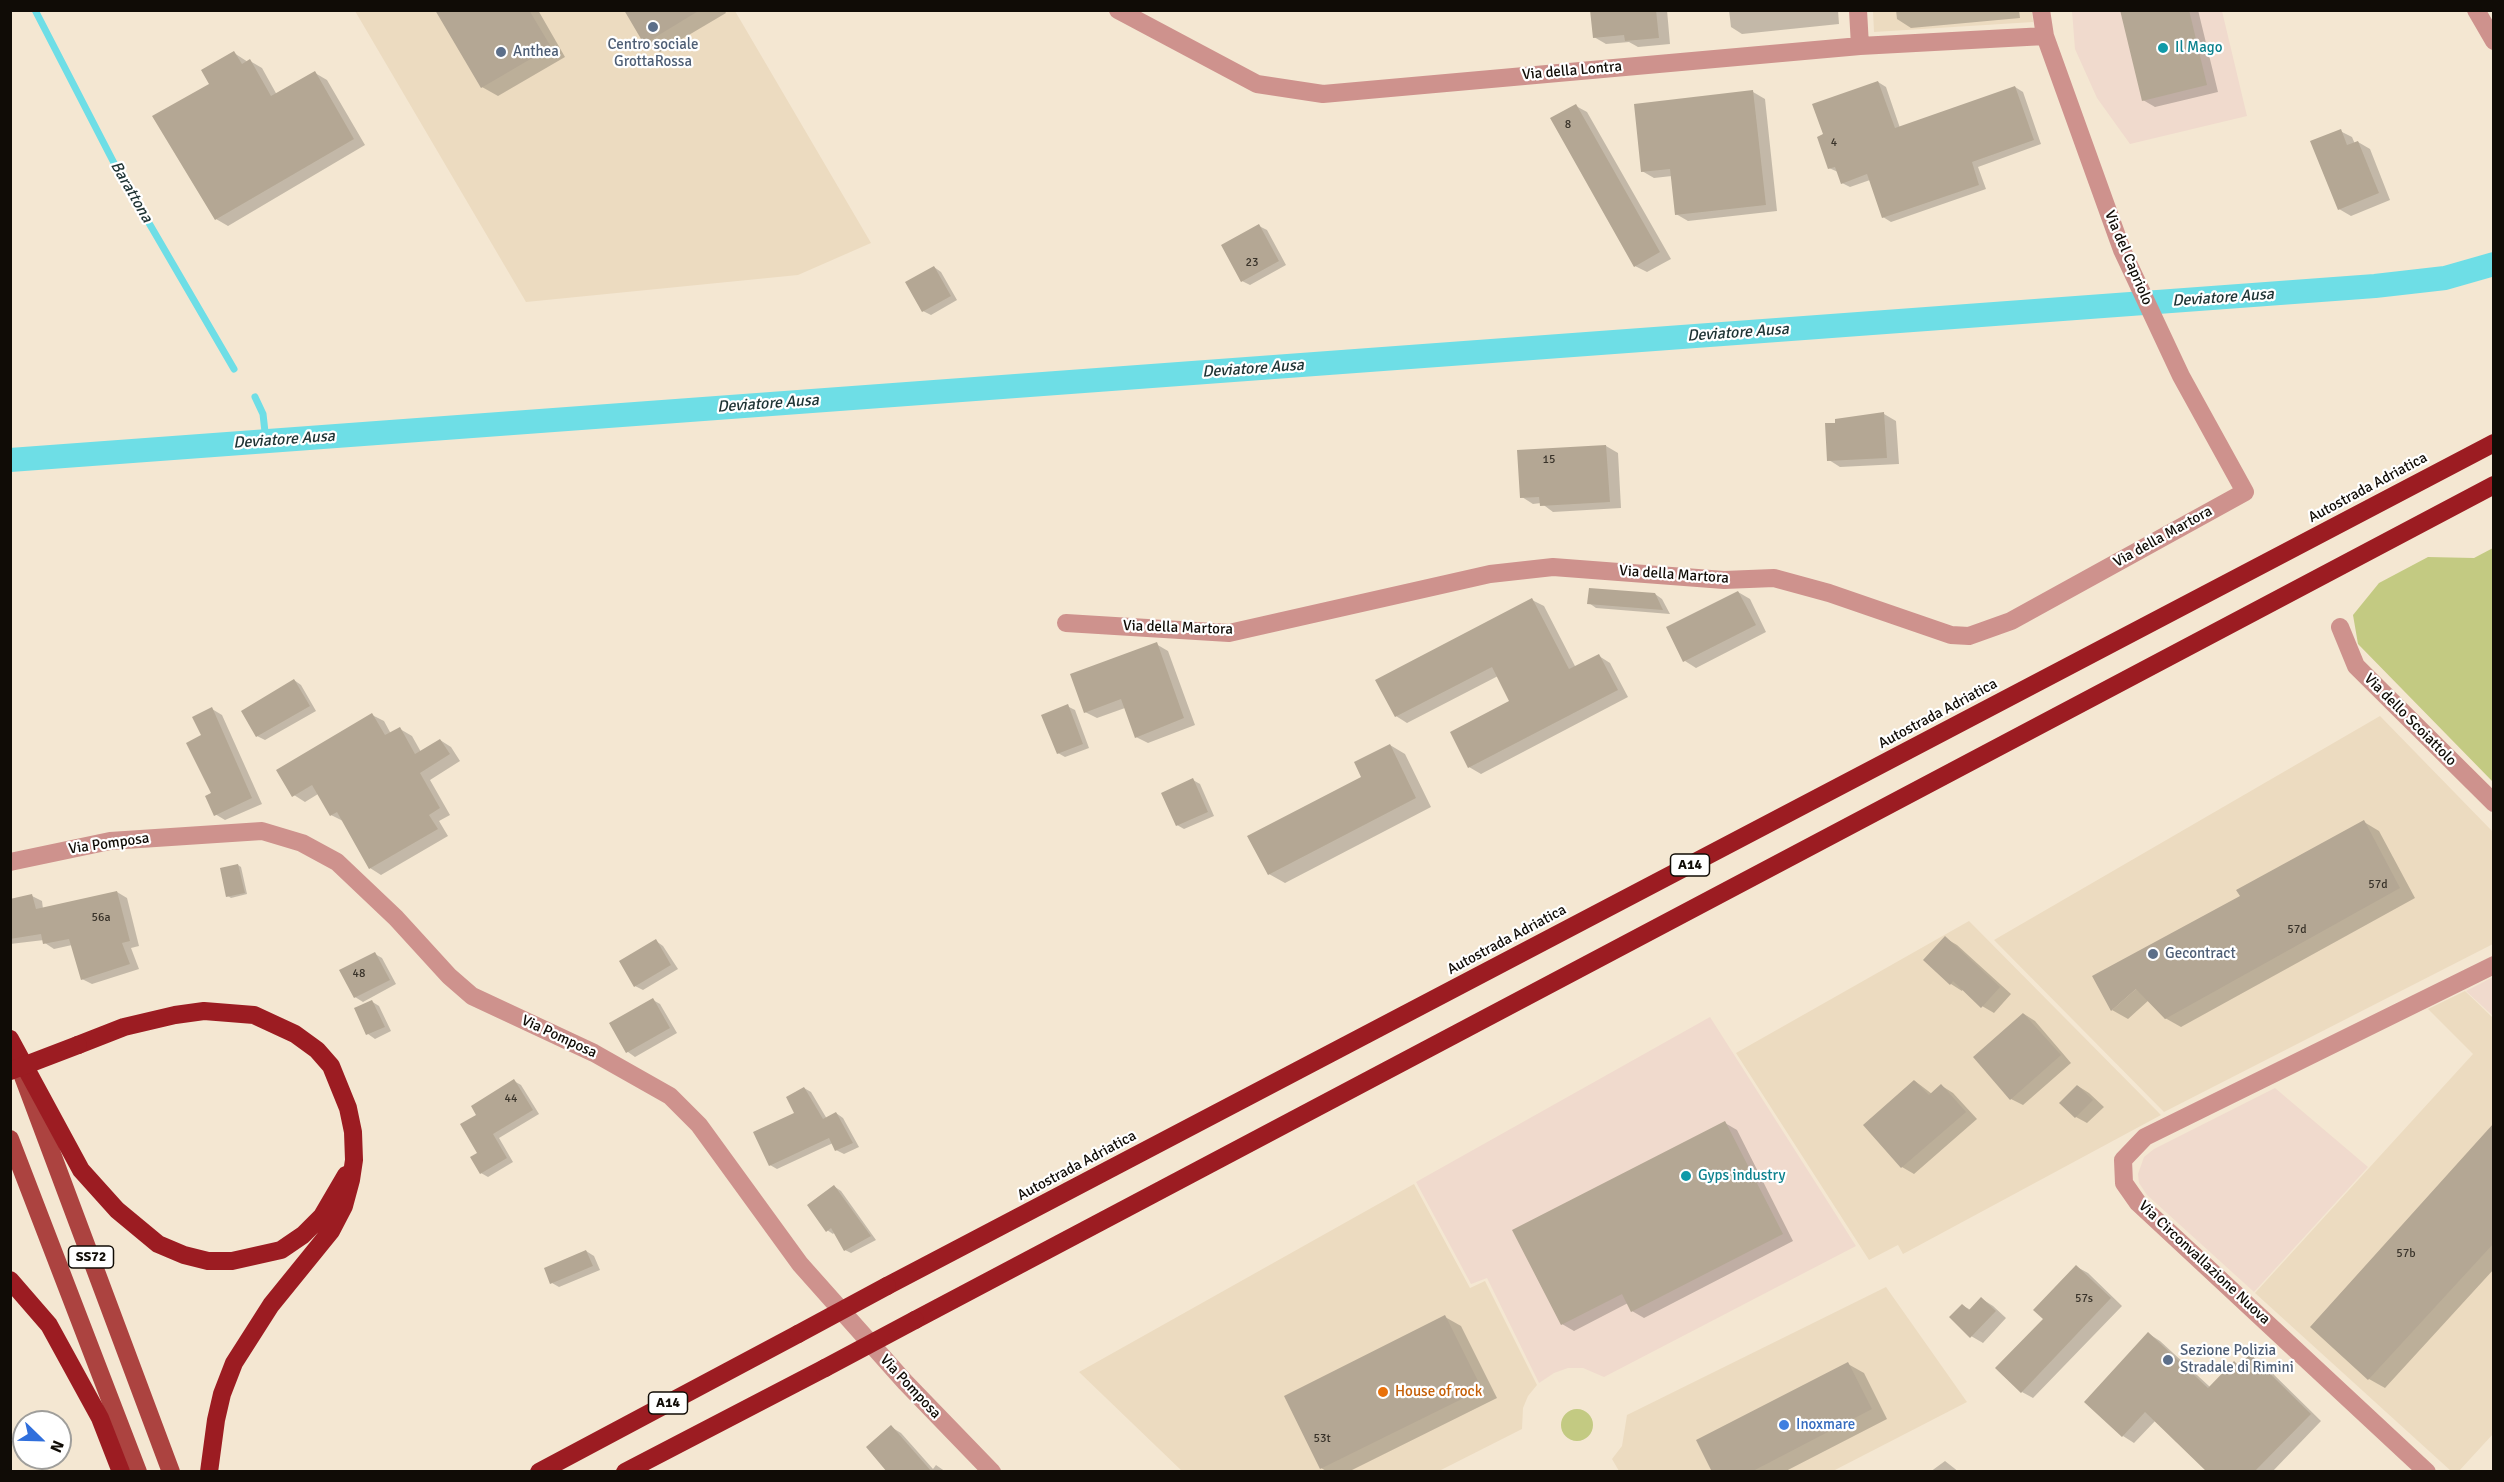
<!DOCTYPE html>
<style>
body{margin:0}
#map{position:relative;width:2504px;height:1482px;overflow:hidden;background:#f4e7d2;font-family:Signika,sans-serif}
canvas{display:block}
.frame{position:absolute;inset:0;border:12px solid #100c06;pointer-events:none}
.north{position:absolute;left:12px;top:1410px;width:60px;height:60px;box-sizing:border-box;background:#fff;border:2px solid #9f9e9b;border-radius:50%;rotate:113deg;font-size:16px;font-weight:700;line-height:24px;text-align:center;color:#100c06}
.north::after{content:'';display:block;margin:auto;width:21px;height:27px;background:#306fdc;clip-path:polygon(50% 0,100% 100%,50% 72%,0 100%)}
</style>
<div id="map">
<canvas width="2504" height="1482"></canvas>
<div class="frame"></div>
<div class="north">N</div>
</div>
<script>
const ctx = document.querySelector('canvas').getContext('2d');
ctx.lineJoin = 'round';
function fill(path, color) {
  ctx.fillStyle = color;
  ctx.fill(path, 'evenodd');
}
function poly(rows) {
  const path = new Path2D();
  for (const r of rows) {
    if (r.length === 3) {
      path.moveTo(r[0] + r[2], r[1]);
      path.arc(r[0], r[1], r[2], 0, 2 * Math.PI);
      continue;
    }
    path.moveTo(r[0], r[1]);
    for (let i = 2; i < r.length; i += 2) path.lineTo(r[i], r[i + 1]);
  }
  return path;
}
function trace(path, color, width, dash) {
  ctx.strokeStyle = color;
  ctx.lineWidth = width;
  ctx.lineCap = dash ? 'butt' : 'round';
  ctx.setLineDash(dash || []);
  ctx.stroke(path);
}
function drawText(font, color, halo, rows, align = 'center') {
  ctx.font = font + ' Signika,sans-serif';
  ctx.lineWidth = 4.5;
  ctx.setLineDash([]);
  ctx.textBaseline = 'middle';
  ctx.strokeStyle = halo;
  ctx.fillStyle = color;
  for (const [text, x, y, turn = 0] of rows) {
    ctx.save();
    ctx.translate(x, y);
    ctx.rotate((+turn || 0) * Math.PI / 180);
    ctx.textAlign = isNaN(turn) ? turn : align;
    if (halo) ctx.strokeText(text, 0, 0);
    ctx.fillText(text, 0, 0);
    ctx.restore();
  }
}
fill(poly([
 [355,11,735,11,871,243,798,275,526,302],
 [1873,11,2032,11,2033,22,1874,32],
 [2380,716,2493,832,2493,944,2164,1112,1994,940],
 [1969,921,2161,1115,1903,1254,1898,1245,1869,1260,1736,1053],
 [2465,991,2493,1018,2493,1434,2459,1471,2451,1471,2255,1293,2473,1054,2428,1009],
 [1414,1184,1470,1288,1485,1281,1537,1385,1528,1396,1523,1408,1522,1429,1439,1471,1183,1472,1079,1372],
 [1886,1287,1967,1402,1833,1471,1619,1471,1612,1459,1622,1446,1627,1415]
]), '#ecdbc0');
fill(poly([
 [2072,11,2222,11,2247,116,2130,144,2097,98,2075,49],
 [2493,977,2493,1016,2466,991],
 [1710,1017,1856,1246,1604,1377,1583,1368,1568,1368,1554,1373,1539,1383,1487,1278,1471,1284,1416,1182],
 [2275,1088,2368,1167,2254,1292,2147,1195,2139,1183,2138,1174,2144,1157,2154,1149]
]), '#f0dacd');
fill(poly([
 [2493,548,2493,782,2358,644,2353,615,2379,583,2428,557,2474,558],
 [1577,1425,16]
]), '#c3ca82');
fill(poly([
 [437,10,538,10,565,57,498,96,482,87],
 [626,10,724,10,726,13,660,52,645,43],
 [1591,10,1667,10,1670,44,1638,47,1629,42,1606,44,1594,37],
 [1729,10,1838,10,1839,24,1742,34,1731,27],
 [1896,10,2019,10,2020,18,1911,28,1897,19],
 [2122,10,2198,10,2218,92,2155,107,2143,100],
 [234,53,248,62,250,61,262,68,277,95,315,73,327,80,365,145,228,226,216,219,154,117,211,84],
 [1878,82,1886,87,1900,128,2015,87,2023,92,2041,144,1978,167,1986,189,1891,222,1883,217,1870,180,1850,187,1842,183,1838,172,1829,168,1825,135],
 [1753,92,1765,99,1777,211,1688,221,1676,214,1672,176,1654,178,1642,171],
 [1576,106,1587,112,1671,259,1647,272,1635,266],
 [2340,131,2352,137,2355,144,2358,142,2370,149,2390,200,2351,216,2339,209],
 [1259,226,1267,230,1286,265,1250,285,1242,281],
 [934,267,941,272,957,300,931,315,923,311],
 [1884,414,1896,421,1899,464,1840,467,1829,460],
 [1606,446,1618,453,1621,508,1553,512,1541,503,1533,504,1522,497],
 [1738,592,1750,599,1766,632,1696,668,1685,661],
 [1655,594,1662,599,1670,614,1596,608,1589,603],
 [1532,600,1544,606,1576,668,1599,656,1610,663,1628,697,1481,774,1469,767,1511,702,1498,676,1407,723,1396,716],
 [1156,644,1168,651,1195,725,1148,743,1136,737,1125,708,1097,718,1085,712],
 [294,680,301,685,316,711,265,740,257,736],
 [1067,706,1075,710,1089,748,1065,757,1058,753],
 [212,709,222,715,262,804,225,820,215,814,203,735],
 [372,715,384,721,391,734,400,729,412,736,421,752,440,740,451,747,460,761,430,780,450,815,439,821,448,836,381,875,370,868,343,821,331,815,318,794,305,802,294,795],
 [1390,745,1405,754,1431,807,1285,883,1269,874,1363,777],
 [1193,780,1200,784,1214,816,1184,829,1177,825],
 [2364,822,2379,831,2415,898,2181,1027,2165,1018,2149,1000,2128,1019,2112,1010,2242,896],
 [238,865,241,867,247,894,231,898,228,896],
 [117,892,127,898,139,946,131,948,139,969,92,984,82,979,72,945,54,949,45,943,44,940,10,944,10,901,32,896,42,901,43,909],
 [1945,938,1957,945,2011,994,1994,1013,1982,1006,1963,989,1962,991,1951,984],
 [656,941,663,946,678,969,643,990,635,986],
 [375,954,382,958,396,984,363,1002,355,997],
 [653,1000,660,1004,677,1033,635,1057,628,1052,611,1024],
 [371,1001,379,1006,391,1031,375,1039,368,1034,356,1008],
 [2024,1014,2035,1021,2071,1063,2023,1105,2011,1099],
 [514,1081,521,1085,539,1114,499,1138,513,1162,488,1177,481,1173,478,1115],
 [1915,1081,1932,1094,1942,1086,1953,1093,1977,1119,1914,1174,1902,1167,1865,1125],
 [2078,1086,2089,1093,2104,1107,2087,1123,2076,1117],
 [804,1088,811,1092,827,1119,836,1113,843,1118,859,1147,844,1154,836,1150,833,1143,777,1169,770,1165,797,1113],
 [1725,1123,1737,1130,1793,1241,1644,1318,1632,1311,1628,1303,1574,1331,1562,1324],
 [2494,1126,2494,1269,2385,1388,2369,1379,2312,1327],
 [835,1187,841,1191,876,1240,851,1253,845,1250,835,1232,833,1234,827,1230],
 [586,1251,594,1256,600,1270,559,1287,552,1283],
 [2077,1267,2088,1273,2122,1306,2033,1398,2022,1392,2045,1319],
 [1982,1299,1993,1306,2006,1318,1983,1343,1971,1336,1963,1306,1971,1310],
 [1445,1317,1461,1326,1497,1398,1348,1472,1328,1472,1321,1468],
 [2149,1334,2160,1341,2210,1387,2234,1363,2240,1367,2251,1356,2262,1363,2321,1421,2272,1472,2209,1472,2156,1420,2134,1443,2123,1436],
 [1848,1364,1864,1373,1887,1419,1784,1472,1713,1472],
 [891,1427,901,1433,933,1469,936,1465,946,1472,889,1472],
 [1945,1461,1959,1472,1930,1472]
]), '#0003');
trace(poly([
 [35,10,114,163,234,369],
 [255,397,263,414,266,441]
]), '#6edee6', 7);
trace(poly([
 [10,460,2375,286,2445,278,2494,264]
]), '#6edee6', 24);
fill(poly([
 [435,10,529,10,551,47,481,88],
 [624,10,700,10,644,44],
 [1590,10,1656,10,1659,38,1625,41,1624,35,1593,38],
 [2120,10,2189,10,2207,85,2142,101],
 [234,51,242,64,250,59,271,96,315,71,354,139,215,220,152,116,209,84,201,70],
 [1878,81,1895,128,2015,86,2034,140,1972,162,1979,185,1882,218,1867,174,1841,184,1835,167,1828,169,1817,137,1823,134,1812,104],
 [1753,90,1766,205,1675,215,1670,169,1641,172,1634,104],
 [1576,104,1660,252,1634,267,1550,118],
 [2341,129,2347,145,2358,141,2379,193,2338,210,2310,141],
 [1259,224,1279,261,1241,282,1221,245],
 [934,266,951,296,922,312,905,282],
 [1884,412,1887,458,1827,461,1825,423,1835,423,1835,419],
 [1606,445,1610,502,1540,506,1539,497,1520,498,1517,450],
 [1589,588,1655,593,1663,610,1587,604],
 [1738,591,1756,625,1683,662,1666,627],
 [1532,598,1569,669,1599,654,1618,690,1468,768,1450,732,1509,701,1492,667,1395,717,1375,680],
 [1157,642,1184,718,1135,738,1121,699,1084,713,1070,674],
 [294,679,310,706,256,737,241,711],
 [1068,704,1083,744,1057,754,1041,715],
 [212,707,252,798,214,816,205,796,211,793,186,743,201,735,192,717],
 [372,713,385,735,400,727,415,754,440,739,450,754,420,773,440,808,429,815,438,829,369,869,337,812,330,816,312,785,292,797,276,770],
 [1390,744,1416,798,1268,875,1247,836,1361,777,1354,762],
 [1193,778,1208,812,1176,826,1161,793],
 [2364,820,2400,888,2165,1019,2136,989,2111,1011,2092,976,2240,896,2236,890],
 [238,864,245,893,226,897,220,868],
 [117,891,130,941,122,943,130,964,81,980,69,939,43,944,41,934,10,939,10,899,32,894,36,909],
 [1945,936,2000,987,1981,1008,1953,981,1950,985,1923,960],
 [656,939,671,965,634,987,619,961],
 [375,952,390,980,354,998,339,970],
 [653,998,670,1028,626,1053,609,1023],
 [372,1000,385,1027,366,1035,354,1008],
 [2023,1013,2061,1055,2010,1100,1973,1057],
 [514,1079,533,1110,493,1134,507,1158,480,1174,470,1157,477,1153,460,1124,476,1115,471,1106],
 [1914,1080,1929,1095,1941,1084,1966,1112,1901,1168,1863,1125],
 [2077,1085,2093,1100,2075,1118,2059,1103],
 [804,1087,823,1119,836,1112,853,1143,835,1151,829,1138,769,1166,753,1132,794,1113,786,1097],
 [1725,1121,1783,1234,1631,1312,1622,1294,1561,1325,1512,1230],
 [2493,1124,2493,1244,2368,1380,2310,1327],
 [834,1185,871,1236,844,1251,831,1228,826,1232,807,1205],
 [586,1250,593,1266,550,1284,544,1268],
 [2076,1265,2111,1298,2021,1393,1995,1368,2043,1319,2033,1310],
 [1981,1297,1996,1311,1970,1338,1949,1317,1962,1304,1969,1310],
 [1445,1315,1482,1389,1320,1469,1284,1396],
 [2148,1332,2208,1388,2234,1361,2239,1366,2250,1354,2311,1414,2254,1472,2207,1472,2145,1412,2122,1437,2084,1402],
 [1848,1362,1872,1409,1751,1472,1712,1472,1696,1440],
 [891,1425,932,1472,887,1472,866,1447]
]), '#b4a794');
trace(poly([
 [1118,10,1257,84,1323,94,1860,46,2045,36],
 [1858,10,1860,46],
 [1066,623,1229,633,1490,574,1553,567,1724,580,1774,578,1829,593,1951,635,1969,636,2011,621,2245,492,2181,376,2122,250,2045,36,2041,10],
 [2340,627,2356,666,2494,803],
 [10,862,110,841,262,831,302,843,337,862,396,918,449,976,472,996,594,1053,670,1096,699,1125,800,1264,905,1382,992,1472],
 [2427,1472,2138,1203,2124,1183,2123,1160,2145,1137,2494,965]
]), '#ce928d', 18);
trace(poly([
 [2476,10,2494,41]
]), '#ce928d', 18);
trace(poly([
 [21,1071,171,1472],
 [10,1139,138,1472]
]), '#ac4340', 18);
trace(poly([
 [10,1039,81,1170,117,1210,158,1244,184,1255,208,1261,232,1261,281,1250,303,1235,322,1216,346,1175],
 [78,1045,124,1027,175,1015,204,1011,254,1015,295,1034,317,1050,331,1066,348,1108,353,1132,354,1160,351,1180,344,1206,331,1231,271,1305,234,1363,222,1394,216,1420,209,1472],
 [10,1280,49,1325,100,1418,121,1472],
 [887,1286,2494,443],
 [915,1320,2494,485],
 [539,1472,798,1334],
 [625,1472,825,1368]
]), '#9c1c22', 18);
trace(poly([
 [10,1071,78,1045],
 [798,1334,887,1286],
 [825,1368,915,1320]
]), '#9c1c22', 18);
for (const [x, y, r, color] of [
 [653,27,6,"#5c6f8a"],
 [2163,48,6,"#0f9aa8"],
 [501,52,6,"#5c6f8a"],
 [2153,954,6,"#5c6f8a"],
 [1686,1176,6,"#0f9aa8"],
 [2168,1360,6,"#5c6f8a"],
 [1383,1392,6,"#e8710a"],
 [1784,1425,6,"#3f7fe0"]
]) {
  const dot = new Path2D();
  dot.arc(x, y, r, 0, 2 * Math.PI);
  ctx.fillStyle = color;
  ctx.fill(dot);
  trace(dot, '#fff', 2);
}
drawText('12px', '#39332a', null, [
 ["8",1568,125],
 ["4",1834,143],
 ["23",1252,263],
 ["15",1549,460],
 ["57d",2378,885],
 ["56a",101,918],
 ["57d",2297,930],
 ["48",359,974],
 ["44",511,1099],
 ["57b",2406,1254],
 ["57s",2084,1299],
 ["53t",1322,1439]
]);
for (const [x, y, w] of [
 [1690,865,39],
 [91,1257,45],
 [668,1403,39]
]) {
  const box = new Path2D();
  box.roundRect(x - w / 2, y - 11, w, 22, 4.5);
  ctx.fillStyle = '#fff';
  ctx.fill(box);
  trace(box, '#100c06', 1.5);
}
drawText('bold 14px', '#100c06', null, [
 ["A14",1690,865],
 ["SS72",91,1257],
 ["A14",668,1403]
]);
drawText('15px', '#4e5e75', '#fff', [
 ["Centro sociale",653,45,"center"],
 ["GrottaRossa",653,62,"center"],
 ["Anthea",513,52],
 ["Gecontract",2165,954],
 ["Sezione Polizia",2180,1351],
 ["Stradale di Rimini",2180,1368]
], 'left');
drawText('15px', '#0d838f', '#fff', [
 ["Il Mago",2175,48],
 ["Gyps industry",1698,1176]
], 'left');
drawText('15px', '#100c06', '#fff', [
 ["Via della Lontra",1572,71,-5],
 ["Via del Capriolo",2128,258,67],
 ["Autostrada Adriatica",2368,488,-28],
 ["Via della Martora",2163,537,-29],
 ["Via della Martora",1674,575,4],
 ["Via della Martora",1178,628,2],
 ["Autostrada Adriatica",1938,714,-28],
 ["Via dello Scoiattolo",2410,720,45],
 ["Via Pomposa",109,844,-8],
 ["Autostrada Adriatica",1507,940,-28],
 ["Via Pomposa",559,1037,25],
 ["Autostrada Adriatica",1077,1166,-28],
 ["Via Circonvallazione Nuova",2204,1263,43],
 ["Via Pomposa",910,1387,47]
]);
drawText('15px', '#c56008', '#fff', [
 ["House of rock",1395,1392]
], 'left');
drawText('15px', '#366cbe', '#fff', [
 ["Inoxmare",1796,1425]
], 'left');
drawText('italic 16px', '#1d3233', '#fff', [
 ["Barattona",131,192,60],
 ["Deviatore Ausa",2223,298,-4],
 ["Deviatore Ausa",1738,333,-4],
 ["Deviatore Ausa",1253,369,-4],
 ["Deviatore Ausa",768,404,-4],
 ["Deviatore Ausa",284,440,-4]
]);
</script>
